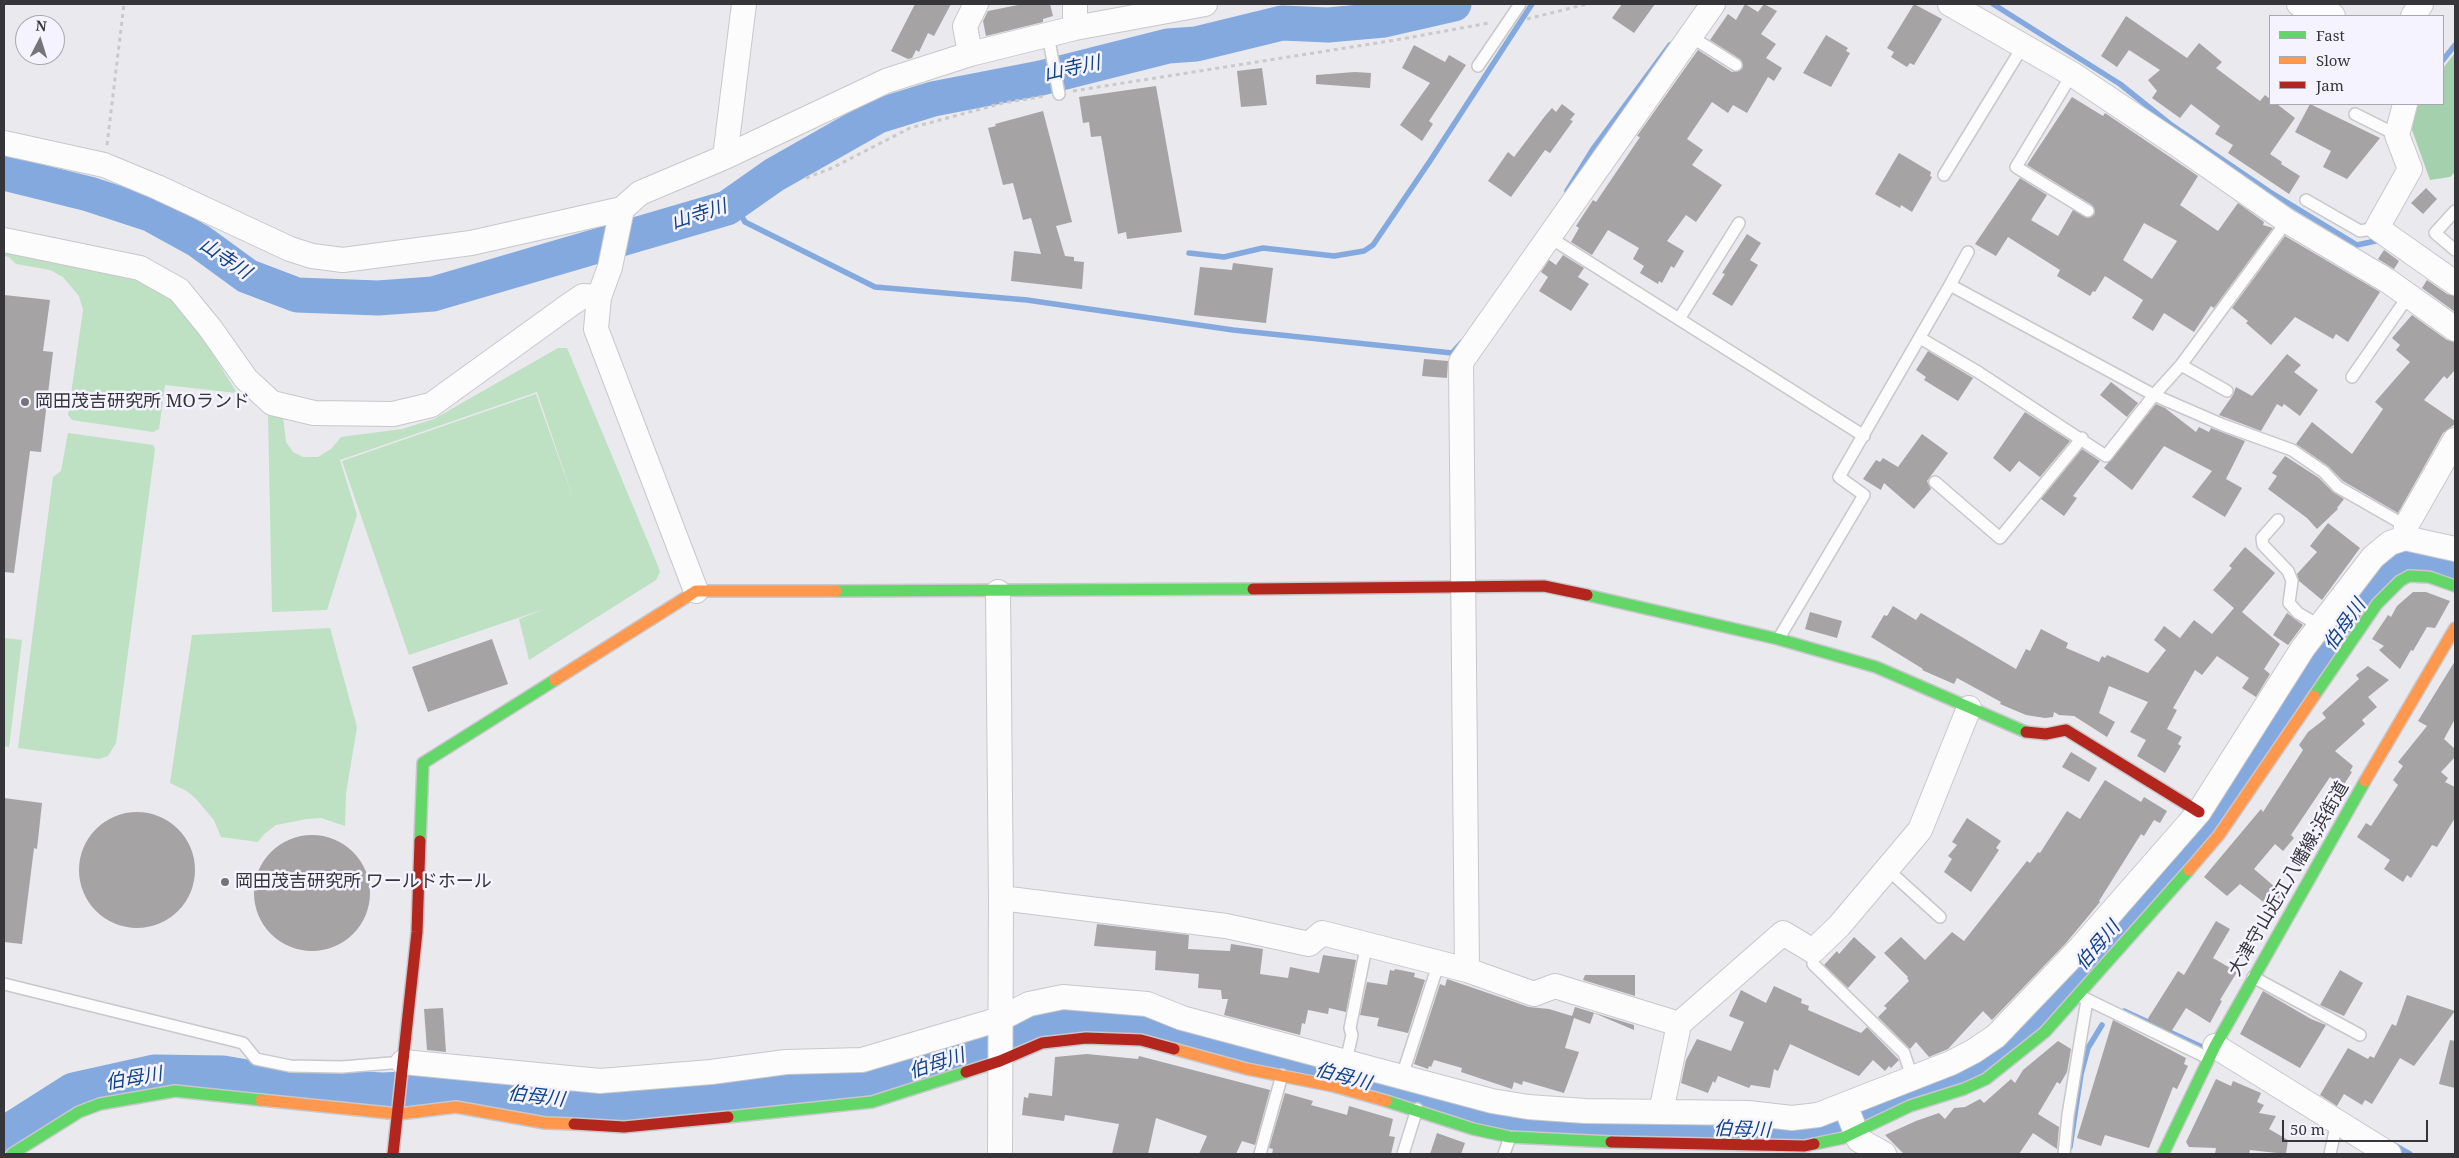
<!DOCTYPE html>
<meta charset="utf-8">
<style>
body{margin:0}
#map{position:relative;width:2459px;height:1158px;overflow:hidden;background:#e9e9ee;font-family:"Noto Serif",serif}
canvas{display:block}
.frame{position:absolute;inset:0;border:5px solid #36353a;pointer-events:none}
.legend{position:absolute;left:2269px;top:15px;width:175px;height:90px;box-sizing:border-box;background:#f5f3ff;border:1px solid #a9a7b0;margin:0;padding:6px 9px;list-style:none;font-size:15px;color:#36353a}
.legend li{display:flex;align-items:center;gap:10px;height:25px}
.legend b{width:25px;border:1px solid #a9a7b0}
.north{position:absolute;left:15px;top:15px;width:50px;height:50px;box-sizing:border-box;background:#f5f3ff;border:1px solid #a9a7b0;border-radius:50%;rotate:5deg;font-size:14px;font-weight:700;line-height:20px;text-align:center;color:#36353a}
.north::after{content:'';display:block;margin:auto;width:18px;height:22px;background:#757479;clip-path:polygon(50% 0,100% 100%,50% 72%,0 100%)}
.scale{position:absolute;left:2282px;top:1120px;width:146px;height:22px;box-sizing:border-box;border:2px solid #36353a;border-top:0;padding-left:6px;font-size:15px;line-height:18px;white-space:nowrap;color:#36353a;-webkit-text-stroke:4px #f5f3ff;paint-order:stroke}
</style>
<div id="map">
<canvas width="2459" height="1158"></canvas>
<div class="frame"></div>
<ul class="legend">
<li><b style="height:6px;background:#63d668"></b>Fast</li>
<li><b style="height:6px;background:#ff974d"></b>Slow</li>
<li><b style="height:6px;background:#b3261e"></b>Jam</li>
</ul>
<div class="north">N</div>
<div class="scale">50 m</div>
</div>
<script>
const ctx = document.querySelector('canvas').getContext('2d');
ctx.lineJoin = 'round';
function fill(path, color) {
  ctx.fillStyle = color;
  ctx.fill(path, 'evenodd');
}
function poly(rows) {
  const path = new Path2D();
  for (const r of rows) {
    if (r.length === 3) {
      path.moveTo(r[0] + r[2], r[1]);
      path.arc(r[0], r[1], r[2], 0, 2 * Math.PI);
      continue;
    }
    path.moveTo(r[0], r[1]);
    for (let i = 2; i < r.length; i += 2) path.lineTo(r[i], r[i + 1]);
  }
  return path;
}
function trace(path, color, width, dash) {
  ctx.strokeStyle = color;
  ctx.lineWidth = width;
  ctx.lineCap = dash ? 'butt' : 'round';
  ctx.setLineDash(dash || []);
  ctx.stroke(path);
}
function drawText(font, color, halo, rows, align = 'center') {
  ctx.font = font + ' "Noto Serif","Noto Sans JP",serif';
  ctx.lineWidth = 5;
  ctx.setLineDash([]);
  ctx.textBaseline = 'middle';
  ctx.strokeStyle = halo;
  ctx.fillStyle = color;
  for (const [text, x, y, turn = 0] of rows) {
    ctx.save();
    ctx.translate(x, y);
    ctx.rotate((+turn || 0) * Math.PI / 180);
    ctx.textAlign = isNaN(turn) ? turn : align;
    if (halo) ctx.strokeText(text, 0, 0);
    ctx.fillText(text, 0, 0);
    ctx.restore();
  }
}
fill(poly([
 [4,251,142,280,183,306,237,393,165,385,159,429,153,432,72,420,68,415,83,310,79,296,63,277,50,270,16,264,9,257,4,256],
 [558,348,567,348,658,566,660,572,656,580,529,660,519,619,547,608,409,655,342,461,536,394,577,509,537,392,340,460,357,515,327,610,272,612,268,413,283,417,286,442,293,452,303,457,318,457,331,449,341,437,402,429,434,419],
 [68,433,153,445,155,449,116,743,108,756,99,759,18,748,53,477,61,471],
 [330,628,357,727,346,793,345,826,321,818,307,819,276,825,264,834,258,842,221,837,214,820,196,799,187,791,170,783,192,635],
 [4,638,22,640,9,747,4,746]
]), '#bee0c3');
fill(poly([
 [2455,53,2455,172,2450,177,2430,180,2412,130,2414,113,2419,104,2443,104,2443,68]
]), '#a5d0ad');
trace(poly([
 [1993,4,2120,84,2170,124,2270,192,2357,245,2380,240],
 [2443,60,2455,45],
 [1567,191,1593,149,1670,45],
 [734,203,745,222,875,287,1027,300,1233,330,1452,353,1462,342],
 [1189,253,1224,257,1263,248,1334,256,1364,251,1373,245,1430,161,1532,4],
 [2124,1011,2202,1047],
 [2394,1145,2410,1154],
 [2070,1147,2081,1074,2088,1048,2102,1025]
]), '#84a9df', 5.5);
trace(poly([
 [4,173,89,194,150,214,199,241,247,276,297,295,378,298,433,294,727,208,774,175,878,116,933,99,1041,78,1168,46,1196,44,1282,23,1328,25,1384,20,1454,4],
 [4,1134,73,1090,154,1072,223,1073,293,1085,382,1090,455,1087,551,1101,598,1105,764,1093,889,1079,1067,1021,1103,1020,1141,1024,1251,1051,1481,1114,1528,1123,1811,1132,1977,1067,2003,1050,2036,1019,2211,813,2290,704,2365,594,2385,570,2398,559,2413,557,2426,557,2455,566]
]), '#84a9df', 35);
fill(poly([
 [915,4,951,4,934,36,928,33,919,52,916,50,912,58,908,59,891,51],
 [1023,4,1050,4,1053,16,1043,19,1043,22,986,36,983,21,988,11],
 [1622,4,1655,4,1634,33,1612,18],
 [1745,4,1758,12,1764,4,1777,11,1761,34,1776,44,1766,58,1782,68,1774,81,1768,77,1747,113,1733,105,1728,113,1712,102,1687,139,1703,150,1692,165,1722,185,1696,222,1686,215,1667,241,1684,251,1674,268,1671,266,1662,283,1659,281,1658,284,1640,273,1644,266,1633,259,1639,248,1608,230,1592,255,1571,242,1579,228,1576,226,1593,200,1596,202,1640,137,1637,136,1698,50,1732,72,1742,69,1743,65,1740,59,1710,40,1728,14,1736,20],
 [1914,4,1942,19,1914,65,1910,63,1907,67,1891,57,1894,52,1887,48],
 [2126,16,2187,58,2199,43,2222,62,2216,68,2260,101,2265,95,2270,99,2270,104,2277,104,2295,118,2270,154,2282,162,2281,164,2300,176,2289,194,2228,153,2233,145,2215,134,2220,126,2191,104,2180,118,2152,98,2157,91,2148,80,2160,70,2129,50,2117,67,2101,56],
 [1826,35,1848,48,1846,51,1850,53,1831,87,1803,73],
 [1414,45,1445,62,1449,55,1466,65,1429,121,1433,124,1422,141,1400,125,1430,83,1402,68],
 [1262,68,1267,105,1241,107,1237,71],
 [1355,72,1371,73,1370,88,1316,84,1316,75],
 [1156,86,1182,232,1127,239,1126,232,1118,234,1101,136,1091,137,1089,122,1083,123,1079,97],
 [2072,97,2103,116,2105,113,2198,176,2180,205,2218,231,2238,203,2264,222,2263,225,2273,228,2214,308,2211,306,2194,332,2164,313,2153,331,2132,318,2143,300,2105,276,2095,292,2093,291,2090,296,2057,276,2060,270,2008,237,1996,256,1975,244,2020,178,2047,195,2031,220,2058,236,2073,210,2087,218,2094,215,2095,211,2092,205,2027,165],
 [2144,223,2177,241,2152,279,2123,260],
 [1562,104,1575,114,1570,120,1573,121,1550,153,1545,150,1511,197,1488,181,1508,152,1514,157,1545,116,1552,108,1556,112],
 [2310,104,2380,138,2347,179,2323,167,2331,151,2295,132],
 [1043,111,1072,222,1056,226,1065,256,1074,257,1074,261,1084,262,1082,289,1011,281,1014,251,1041,254,1031,218,1023,220,1013,183,1003,185,988,128,996,126,995,124],
 [1899,153,1931,172,1930,176,1932,177,1912,212,1901,205,1900,208,1875,194],
 [2426,188,2437,199,2423,214,2411,203],
 [1747,234,1761,243,1750,260,1758,265,1732,306,1712,294,1725,274,1722,273],
 [2285,236,2380,292,2348,342,2336,334,2333,339,2295,317,2271,345,2246,323,2248,321,2232,308],
 [2384,250,2399,261,2394,269,2378,259],
 [1563,255,1584,268,1578,277,1589,284,1571,311,1539,291,1548,277,1541,272,1549,260,1556,265],
 [1233,263,1273,268,1266,323,1194,315,1200,267,1232,270],
 [2427,280,2447,294,2455,296,2455,312,2422,288],
 [4,295,50,300,43,351,53,352,41,452,30,451,14,573,4,572],
 [2412,315,2447,340,2455,342,2455,370,2447,379,2444,376,2424,400,2455,421,2455,424,2443,433,2398,513,2343,481,2328,466,2296,444,2312,422,2352,454,2383,409,2375,402,2410,362,2396,350,2400,345,2392,338],
 [1928,351,1973,378,1958,401,1924,380,1926,377,1916,370],
 [2287,354,2301,365,2294,372,2318,390,2300,416,2284,404,2282,407,2277,404,2261,431,2219,415,2233,395,2236,387,2252,396],
 [1424,359,1448,361,1447,378,1422,376],
 [2111,382,2138,403,2127,417,2100,395],
 [2156,404,2165,408,2196,432,2199,427,2209,432,2211,428,2245,441,2226,479,2242,488,2225,517,2192,497,2212,471,2164,446,2132,490,2104,468],
 [2025,412,2070,441,2040,477,2019,461,2010,472,1993,458],
 [1922,434,1948,453,1927,481,1931,489,1914,509,1884,483,1881,490,1863,479,1876,460,1880,462,1883,458,1898,467],
 [2082,449,2100,461,2073,496,2077,498,2064,516,2041,499],
 [2285,456,2319,478,2333,492,2344,499,2337,508,2338,509,2317,529,2307,518,2268,489,2277,476,2272,473],
 [2328,523,2360,548,2322,600,2299,581,2297,574,2317,552,2310,546],
 [2245,547,2275,573,2242,612,2280,644,2264,669,2270,674,2256,697,2242,688,2249,678,2217,656,2202,675,2195,670,2173,708,2177,710,2167,729,2182,737,2178,744,2181,746,2165,773,2137,756,2146,740,2130,732,2148,702,2109,686,2099,713,2115,722,2107,737,2074,716,2059,715,2054,712,2053,717,2045,718,2026,715,2000,704,2001,702,1957,678,1954,684,1922,670,1923,669,1871,637,1884,615,1887,616,1893,606,1916,620,1921,613,2016,669,2026,649,2030,651,2041,629,2068,643,2066,648,2099,662,2102,656,2105,658,2107,655,2148,673,2166,650,2154,640,2164,626,2180,638,2194,620,2212,634,2234,608,2213,590,2232,568,2229,566],
 [2413,592,2426,592,2450,601,2435,628,2427,627,2413,651,2411,650,2400,669,2379,650,2384,646,2372,639,2388,615,2391,617,2397,606],
 [1810,612,1842,621,1837,638,1805,629],
 [2287,613,2303,625,2288,645,2273,635],
 [492,639,508,684,428,712,412,667],
 [2455,661,2455,719,2444,739,2455,749,2455,757,2441,772,2448,778,2445,782,2455,787,2455,818,2437,847,2432,845,2411,878,2407,875,2403,882,2384,869,2390,860,2357,837,2366,823,2371,826,2398,785,2393,780,2403,766,2398,762,2427,726,2418,721],
 [2368,666,2389,680,2368,697,2377,707,2362,720,2365,724,2335,751,2353,766,2350,771,2352,772,2343,786,2330,777,2291,835,2294,838,2283,851,2275,844,2254,869,2282,893,2278,900,2273,907,2271,905,2270,907,2240,884,2227,896,2204,877,2261,809,2263,812,2303,750,2299,745,2308,732,2326,718,2322,713,2359,679,2356,675],
 [2071,752,2097,768,2089,782,2062,767],
 [2105,780,2141,802,2144,797,2167,811,2160,823,2154,820,2144,836,2141,834,2099,901,2100,902,2066,943,1992,1020,1983,1011,1948,1049,1929,1057,1916,1042,1910,1049,1878,1017,1887,1008,1884,1006,1909,981,1907,978,1908,977,1884,953,1901,937,1925,960,1952,932,1964,941,2027,861,2030,863,2038,852,2040,853,2067,811,2080,819],
 [4,798,42,803,37,849,34,848,22,944,4,942],
 [137,870,58],
 [1967,818,2001,841,1996,848,1999,850,1971,892,1944,872,1952,859,1948,856,1957,845,1952,842],
 [312,893,58],
 [2216,921,2230,929,2213,958,2237,972,2220,1000,2222,1001,2210,1023,2186,1008,2171,1032,2147,1020,2178,971,2184,975],
 [1097,924,1189,935,1188,949,1230,951,1231,944,1263,949,1260,974,1288,978,1290,967,1319,973,1323,955,1356,960,1346,1012,1329,1008,1328,1014,1308,1010,1305,1024,1302,1023,1300,1035,1224,1015,1228,999,1222,999,1221,990,1198,988,1199,974,1155,970,1156,951,1094,946],
 [1854,937,1876,957,1848,988,1824,965,1837,951,1839,954],
 [1395,969,1415,973,1414,977,1425,980,1408,1033,1377,1026,1379,1018,1360,1015,1367,982,1387,985,1390,970,1394,971],
 [2340,970,2363,983,2344,1016,2320,1005],
 [1585,975,1635,975,1635,996,1583,980],
 [1447,979,1529,1007,1549,1009,1572,1016,1575,1007,1634,1025,1634,1030,1594,1013,1590,1024,1574,1018,1565,1048,1579,1052,1564,1093,1523,1081,1522,1085,1514,1082,1512,1089,1461,1072,1462,1068,1434,1060,1431,1067,1429,1066,1428,1069,1414,1064,1440,984,1445,986],
 [1774,986,1802,999,1801,1003,1809,1006,1808,1010,1861,1033,1867,1027,1899,1060,1891,1068,1889,1066,1885,1071,1873,1060,1859,1076,1790,1044,1778,1071,1774,1069,1770,1088,1751,1085,1749,1088,1718,1076,1715,1083,1713,1081,1708,1093,1681,1083,1686,1060,1697,1039,1731,1051,1744,1022,1729,1016,1741,990,1766,1003],
 [2263,991,2311,1019,2326,1025,2300,1068,2240,1034],
 [2407,995,2455,1011,2414,1066,2400,1058,2372,1104,2365,1100,2362,1105,2344,1094,2337,1106,2320,1095,2348,1048,2368,1059,2370,1056,2374,1058,2392,1024,2396,1026],
 [443,1008,446,1052,427,1050,424,1009],
 [2113,1020,2186,1058,2184,1064,2188,1066,2177,1089,2173,1087,2149,1148,2105,1135,2101,1146,2077,1138],
 [2450,1040,2455,1041,2455,1088,2439,1084],
 [2058,1041,2071,1049,2067,1072,2060,1084,2057,1082,2038,1114,2059,1127,2057,1149,2033,1133,2019,1154,1904,1154,1885,1135,1916,1121,1939,1113,1945,1119,1954,1108,1965,1107,1980,1099,1984,1103,2011,1079,2015,1083,2023,1070],
 [1087,1054,1138,1059,1139,1056,1270,1090,1255,1145,1242,1141,1236,1154,1199,1154,1207,1136,1156,1118,1148,1154,1112,1154,1119,1124,1065,1115,1064,1121,1022,1115,1024,1097,1028,1098,1029,1093,1052,1096,1055,1057],
 [2216,1079,2231,1086,2233,1081,2261,1093,2257,1102,2264,1105,2259,1113,2276,1116,2269,1129,2288,1140,2286,1154,2250,1150,2249,1154,2215,1154,2216,1148,2189,1147,2186,1142],
 [1285,1093,1313,1101,1311,1105,1347,1115,1349,1106,1393,1119,1389,1136,1395,1137,1391,1154,1272,1154,1273,1149,1269,1148],
 [1437,1133,1465,1143,1461,1154,1430,1154]
]), '#a5a3a4');
const lane = poly([
 [1048,35,1059,94],
 [1690,36,1736,65],
 [1478,66,1520,4],
 [2072,74,2016,167,2088,211],
 [2355,114,2397,135],
 [1944,175,2023,46],
 [2306,200,2360,231,2377,228],
 [2455,211,2435,233,2455,250],
 [1549,237,1864,436],
 [1950,285,1968,252],
 [1679,319,1739,223],
 [1920,338,1978,372,2106,456,2154,395,2223,425,2292,450,2324,472,2338,487,2406,526],
 [2181,365,2227,391],
 [2352,377,2409,295],
 [1935,482,2000,538,2082,438],
 [2278,520,2262,538,2263,545,2288,571,2292,581,2289,603,2298,613,2320,626],
 [1779,638,1864,495,1839,477,1950,285,2154,395,2181,365,2287,221],
 [1887,869,1940,917],
 [1813,951,1813,964,1904,1053,1912,1077],
 [2253,977,2360,1035],
 [4,984,243,1043,256,1059,290,1066,342,1067,403,1062],
 [2082,997,2208,1058],
 [1346,1061,1352,1035,1350,1028,1367,943],
 [1402,1076,1439,962],
 [1260,1154,1282,1075],
 [1403,1154,1417,1109],
 [1504,1154,1510,1137],
 [2064,1154,2068,1115,2087,1000],
 [2330,1154,2337,1122]
]);
const street = poly([
 [1075,4,1075,28],
 [1950,4,2072,74,2181,147,2287,221,2388,281,2455,329],
 [2299,4,2311,13,2333,16],
 [2413,16,2421,4],
 [970,54,965,26,976,4],
 [2405,104,2397,135,2410,169,2377,228,2455,283],
 [4,143,104,165,157,187,290,249,312,256,343,260,471,243,622,209,640,193,725,157,886,81,970,54,1075,28,1205,4],
 [725,157,744,4],
 [622,209,610,267,599,297,596,329,696,591],
 [4,240,140,268,179,290,210,328,246,379,272,403,314,413,393,414,431,405,571,304,583,296,599,297],
 [2405,538,2406,526,2455,440],
 [998,592,1001,898,1000,1154],
 [1001,898,1226,926,1309,944,1322,933,1467,970,1534,994,1555,986,1679,1024],
 [1467,970,1461,362,1713,4],
 [2215,1046,2389,1154],
 [403,1062,600,1081,711,1072,786,1062,862,1060,1000,1019,1029,1004,1063,997,1147,1004,1182,1018,1492,1101,1528,1107,1585,1111,1748,1113,1792,1118,1818,1115,1951,1063,1974,1051,1996,1036,2081,947,2199,812,2303,648,2373,557,2390,543,2405,538,2455,549],
 [1661,1112,1679,1024,1783,933,1813,951,1839,926,1920,830,1969,708],
 [1849,1115,1859,1140,1884,1154]
]);
const fast = poly([
 [836,591,1253,589],
 [1587,595,1778,639,1876,667,2026,732],
 [2314,696,2377,604,2400,581,2409,576,2429,577,2455,586],
 [420,841,423,763,555,680],
 [1386,1101,1473,1129,1510,1137,1611,1142],
 [728,1117,872,1102,966,1072],
 [1814,1144,1843,1138,1910,1106,1964,1089,1986,1079,2045,1032,2189,870],
 [12,1154,79,1112,100,1104,175,1091,261,1100],
 [2163,1154,2215,1046,2365,781]
]);
const slow = poly([
 [555,680,696,591,836,591],
 [2365,781,2455,628],
 [2189,870,2219,835,2314,696],
 [1174,1049,1247,1069,1333,1086,1386,1101],
 [261,1100,399,1114,456,1107,545,1123,574,1124]
]);
const jam = poly([
 [1253,589,1544,586,1587,595],
 [2026,732,2046,734,2066,730,2199,812],
 [966,1072,1000,1061,1042,1043,1086,1038,1141,1040,1174,1049],
 [574,1124,624,1127,728,1117],
 [1611,1142,1805,1146,1814,1144],
 [393,1154,417,932,420,841]
]);
trace(lane, '#c8c7cb', 14);
trace(street, '#c8c7cb', 26);
trace(fast, '#c8c7cb', 14);
trace(slow, '#c8c7cb', 14);
trace(jam, '#c8c7cb', 14);
trace(poly([
 [1527,19,1587,4],
 [1073,91,1396,40,1489,23],
 [107,145,124,4],
 [806,178,832,168,910,128,1003,103,1045,96]
]), '#cacacd', 3, [4, 4]);
trace(lane, '#fcfcfc', 11);
trace(street, '#fcfcfc', 24);
trace(fast, '#63d668', 11);
trace(slow, '#ff974d', 11);
trace(jam, '#b3261e', 11);
for (const [x, y, r, color] of [
 [25,402,5,"#757479"],
 [225,882,5,"#757479"]
]) {
  const dot = new Path2D();
  dot.arc(x, y, r, 0, 2 * Math.PI);
  ctx.fillStyle = color;
  ctx.fill(dot);
  trace(dot, '#f5f3ff', 2);
}
drawText('18px', '#36353a', '#f5f3ff', [
 ["岡田茂吉研究所 MOランド",35,402],
 ["岡田茂吉研究所 ワールドホール",235,882]
], 'left');
drawText('18px', '#36353a', '#f5f3ff', [
 ["大津守山近江八幡線;浜街道",2289,879,-60]
]);
drawText('italic 19px', '#148', '#f5f3ff', [
 ["山寺川",1072,69,-12],
 ["山寺川",699,215,-18],
 ["山寺川",225,259,34],
 ["伯母川",2345,625,-55],
 ["伯母川",2098,946,-50],
 ["伯母川",937,1064,-18],
 ["伯母川",1343,1077,15],
 ["伯母川",134,1079,-10],
 ["伯母川",536,1097,7],
 ["伯母川",1742,1130,2]
]);
</script>
